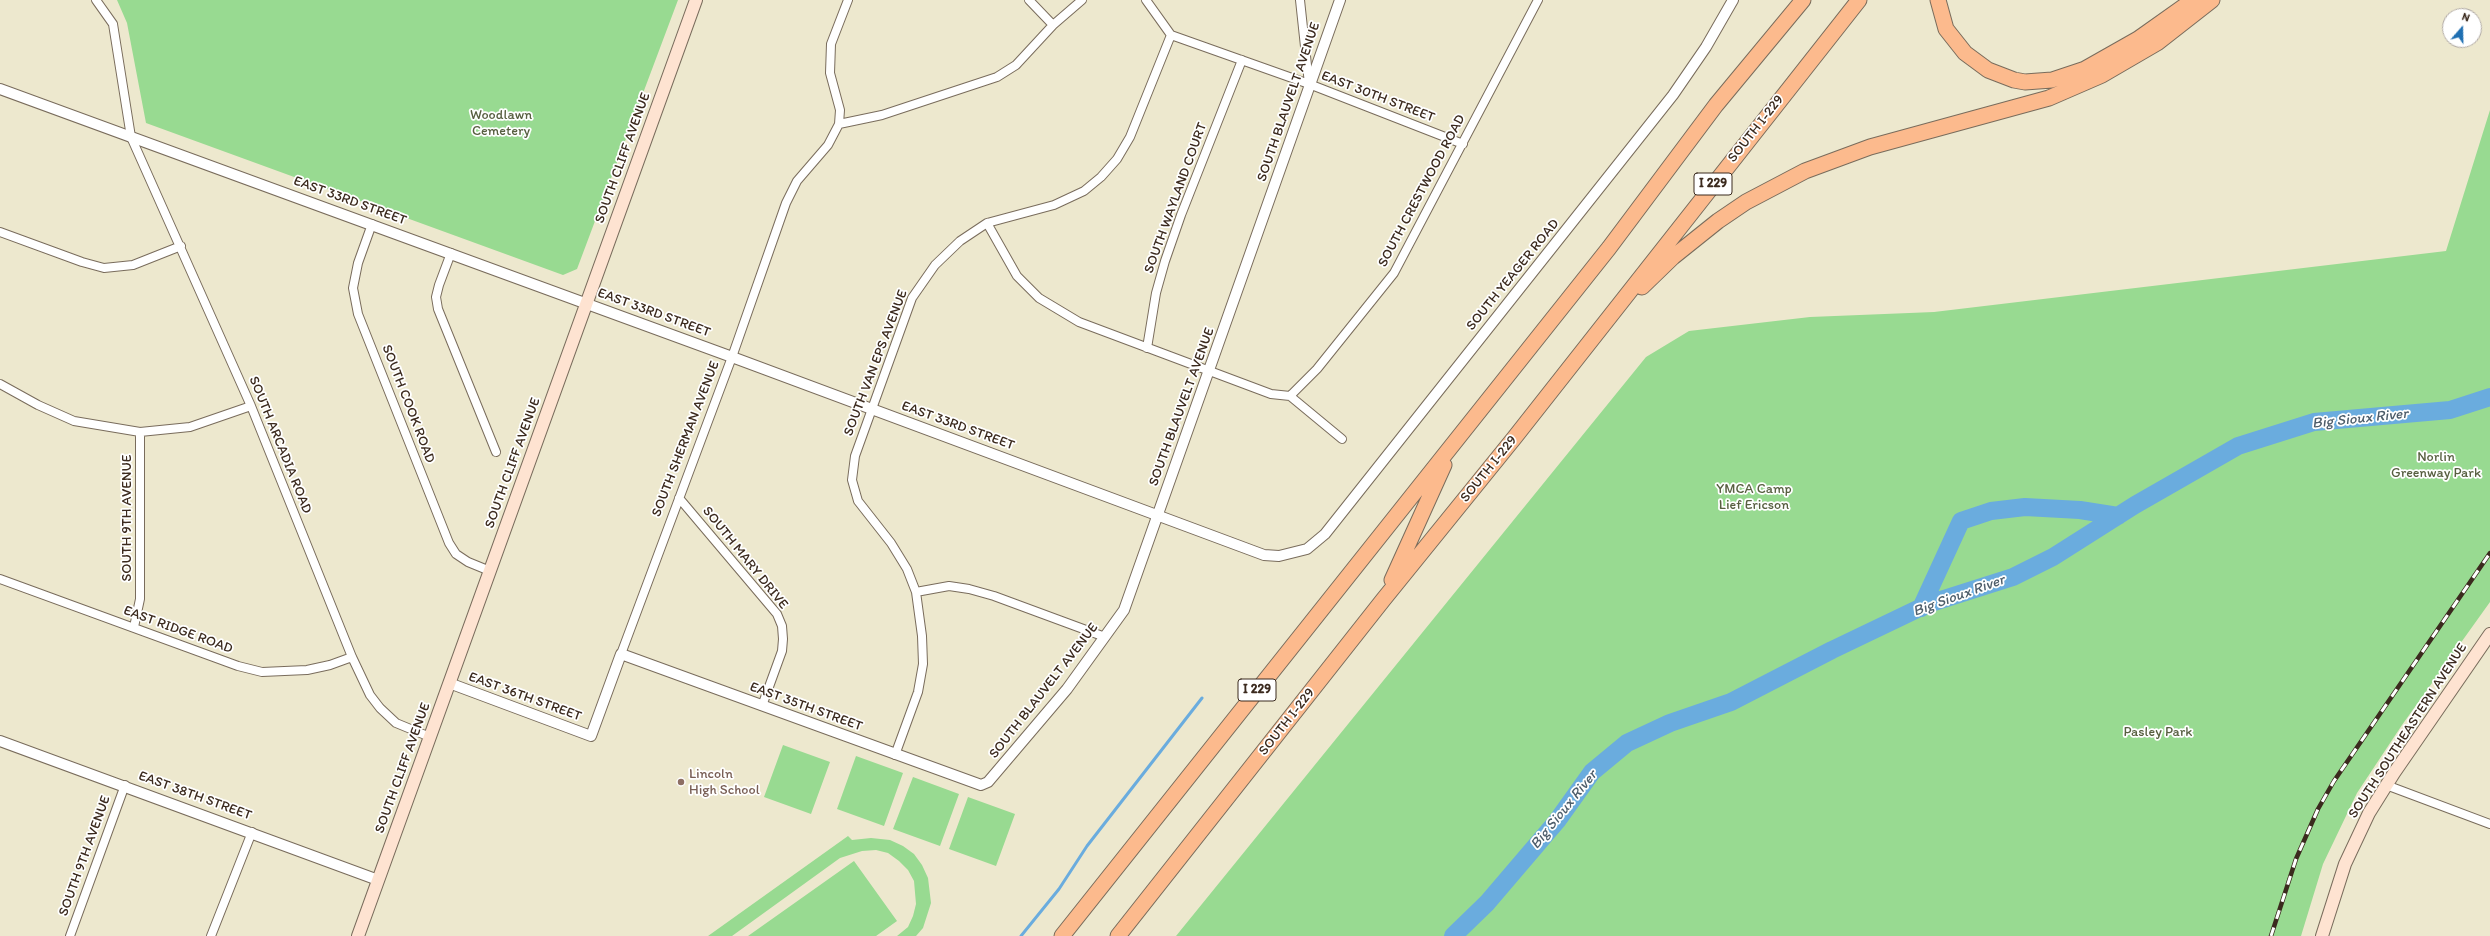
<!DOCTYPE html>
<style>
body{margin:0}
#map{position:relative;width:2490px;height:936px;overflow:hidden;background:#ede8ce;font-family:Itim,sans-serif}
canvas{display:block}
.north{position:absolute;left:2442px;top:8px;width:40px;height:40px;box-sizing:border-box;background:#fff;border:1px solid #b1aaa5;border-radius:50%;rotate:20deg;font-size:11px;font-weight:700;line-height:16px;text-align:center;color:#3b2a1e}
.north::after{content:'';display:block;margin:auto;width:14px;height:18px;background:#1f6fb2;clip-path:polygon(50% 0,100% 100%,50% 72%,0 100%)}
</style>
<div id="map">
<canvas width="2490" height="936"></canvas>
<div class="north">N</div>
</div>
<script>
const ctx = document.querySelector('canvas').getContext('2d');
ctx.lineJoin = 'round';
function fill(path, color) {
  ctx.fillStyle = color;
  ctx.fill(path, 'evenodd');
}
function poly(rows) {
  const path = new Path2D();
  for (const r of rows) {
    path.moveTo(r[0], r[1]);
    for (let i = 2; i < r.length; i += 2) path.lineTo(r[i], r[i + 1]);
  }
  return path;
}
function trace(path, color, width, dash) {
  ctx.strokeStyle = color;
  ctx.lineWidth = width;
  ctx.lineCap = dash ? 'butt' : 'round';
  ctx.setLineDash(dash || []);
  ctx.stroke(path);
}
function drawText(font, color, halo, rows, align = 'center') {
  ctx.font = font + ' Itim,sans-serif';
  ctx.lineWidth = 3.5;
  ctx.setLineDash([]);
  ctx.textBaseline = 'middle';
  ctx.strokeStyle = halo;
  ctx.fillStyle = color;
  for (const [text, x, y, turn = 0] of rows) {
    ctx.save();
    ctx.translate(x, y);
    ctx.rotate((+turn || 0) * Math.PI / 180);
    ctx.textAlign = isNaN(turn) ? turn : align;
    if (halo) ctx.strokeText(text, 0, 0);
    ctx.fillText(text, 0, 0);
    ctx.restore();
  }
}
fill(poly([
 [117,0,678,0,577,269,563,275,146,123,127,23],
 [2490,110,2490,602,2402,725,2357,793,2323,864,2301,936,1176,936,1646,357,1689,331,1810,317,1934,312,2446,251],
 [783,745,830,762,811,814,764,797],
 [856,756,903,773,884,826,837,809],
 [913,777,959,794,940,846,893,829],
 [968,797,1015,814,996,866,949,849],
 [848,836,852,840,871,838,890,840,903,846,914,854,922,865,928,878,931,903,923,928,916,936,897,936,908,927,913,916,916,904,914,881,908,870,899,861,888,853,876,850,862,851,840,858,732,936,708,936],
 [854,861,897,921,876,936,748,936]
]), '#98da91');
trace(poly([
 [1021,936,1059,889,1087,846,1202,698]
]), '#6aacde', 3);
trace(poly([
 [1921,608,1961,521,1991,511,2025,507,2080,510,2118,516],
 [1453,936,1487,903,1557,821,1592,772,1627,743,1670,723,1731,702,1832,650,1928,604,2013,577,2053,557,2135,505,2238,446,2314,422,2450,410,2490,397]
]), '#6aacde', 18);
const minor = poly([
 [96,0,113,24,131,137,251,406,352,657,370,695,380,708,396,723,430,737],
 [1029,0,1053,25],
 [1146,0,1171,35],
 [1300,0,1309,84],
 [1171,35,1309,84,1463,144],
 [839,124,882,115,997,77,1016,65,1053,25,1082,0],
 [987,223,1017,276,1039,298,1079,322,1271,394,1290,396,1342,439],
 [372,224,358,263,353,288,358,314,449,543,456,554,468,562,490,571],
 [0,232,82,262,104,268,133,265,181,246],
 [451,253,439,285,436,297,438,309,496,452],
 [1147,348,1156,293,1165,261,1181,215,1242,60],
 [0,384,38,405,74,421,140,432,190,427,251,406],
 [1290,396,1317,369,1394,273,1538,0],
 [679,498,777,614,782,626,783,639,782,651,762,706],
 [0,579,238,666,262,672,307,670,330,665,352,657],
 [916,592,949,586,969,589,994,596,1105,637],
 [134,627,140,599,140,432],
 [621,654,732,357,786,203,797,181,828,145,839,124,840,110,830,73,831,44,848,0],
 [895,755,918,692,923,664,922,636,916,592,907,569,891,543,858,501,852,480,855,456,912,298,935,265,960,241,987,223,1054,205,1084,191,1101,177,1117,159,1130,137,1171,35],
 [2386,785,2490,824],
 [70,936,125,785],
 [211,936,252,832]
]);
const tertiary = poly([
 [0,89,732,357,1264,555,1279,556,1307,549,1325,534,1673,95,1706,47,1733,0],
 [449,683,591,736,621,654,981,785,988,782,1067,689,1124,610,1340,0],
 [0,741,378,880]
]);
const secondary = poly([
 [358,936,696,0],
 [2322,936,2345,864,2369,813,2394,773,2490,634]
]);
const motorway = poly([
 [1938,0,1946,29,1965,53,1988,70,2014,80,2025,82,2052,80,2085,69,2138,39,2193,0],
 [1642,287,1673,257,1718,221,1746,202,1805,171,1870,147,2049,98,2102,75,2157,43,2212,0],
 [1392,580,1444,465],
 [1062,936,1609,248,1716,105,1803,0],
 [1118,936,1383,600,1515,437,1859,0]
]);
trace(minor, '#796c5c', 10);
trace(tertiary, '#796c5c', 12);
trace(secondary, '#796c5c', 14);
trace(motorway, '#796c5c', 17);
trace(minor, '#fff', 8);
trace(tertiary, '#fff', 10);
trace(secondary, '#fee3d1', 12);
trace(motorway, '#fcba8d', 15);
const rail = poly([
 [2271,936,2296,859,2318,809,2334,781,2490,553]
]);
trace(rail, '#3b2a1e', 4.5);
trace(rail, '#fff', 3, [9]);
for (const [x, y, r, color] of [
 [681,782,4,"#8d6e63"]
]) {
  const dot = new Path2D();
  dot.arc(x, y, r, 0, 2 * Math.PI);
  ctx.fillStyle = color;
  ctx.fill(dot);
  trace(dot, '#fff', 1.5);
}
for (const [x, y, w] of [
 [1713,184,38],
 [1257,690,38]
]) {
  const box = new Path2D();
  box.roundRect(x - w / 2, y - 11, w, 22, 3);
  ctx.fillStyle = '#fff';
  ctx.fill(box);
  trace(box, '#3b2a1e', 1);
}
drawText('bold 13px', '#3b2a1e', null, [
 ["I 229",1713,184],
 ["I 229",1257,690]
]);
drawText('14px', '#3b2a1e', '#fff', [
 ["EAST 30TH STREET",1378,97,21],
 ["SOUTH BLAUVELT AVENUE",1289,102,-71],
 ["SOUTH I-229",1756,129,-52],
 ["SOUTH CLIFF AVENUE",623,158,-70],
 ["SOUTH CRESTWOOD ROAD",1422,191,-62],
 ["SOUTH WAYLAND COURT",1176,198,-70],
 ["EAST 33RD STREET",350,201,20],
 ["SOUTH YEAGER ROAD",1513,275,-51],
 ["EAST 33RD STREET",654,313,20],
 ["SOUTH VAN EPS AVENUE",876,363,-69],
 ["SOUTH COOK ROAD",408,404,69],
 ["SOUTH BLAUVELT AVENUE",1182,407,-70],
 ["EAST 33RD STREET",958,426,20],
 ["SOUTH SHERMAN AVENUE",686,439,-69],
 ["SOUTH ARCADIA ROAD",280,445,68],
 ["SOUTH CLIFF AVENUE",513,463,-70],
 ["SOUTH I-229",1489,469,-51],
 ["SOUTH 9TH AVENUE",127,518,-90],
 ["SOUTH MARY DRIVE",745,558,51],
 ["EAST RIDGE ROAD",178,630,20],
 ["SOUTH BLAUVELT AVENUE",1044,691,-52],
 ["EAST 36TH STREET",525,697,20],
 ["EAST 35TH STREET",806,707,20],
 ["SOUTH I-229",1287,722,-52],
 ["SOUTH SOUTHEASTERN AVENUE",2408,731,-57],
 ["SOUTH CLIFF AVENUE",403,768,-70],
 ["EAST 38TH STREET",195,796,20],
 ["SOUTH 9TH AVENUE",85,856,-70]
]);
drawText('14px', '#575f40', '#fff', [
 ["Woodlawn",501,115],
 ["Cemetery",501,131],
 ["Norlin",2436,457],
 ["Greenway Park",2436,473],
 ["YMCA Camp",1754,489],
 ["Lief Ericson",1754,505],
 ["Pasley Park",2158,732]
]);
drawText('14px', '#785e54', '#fff', [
 ["Lincoln",689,774],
 ["High School",689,790]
], 'left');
drawText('italic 15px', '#4e5e6b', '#fff', [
 ["Big Sioux River",2360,419,-6],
 ["Big Sioux River",1959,596,-20],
 ["Big Sioux River",1564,810,-51]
]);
</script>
